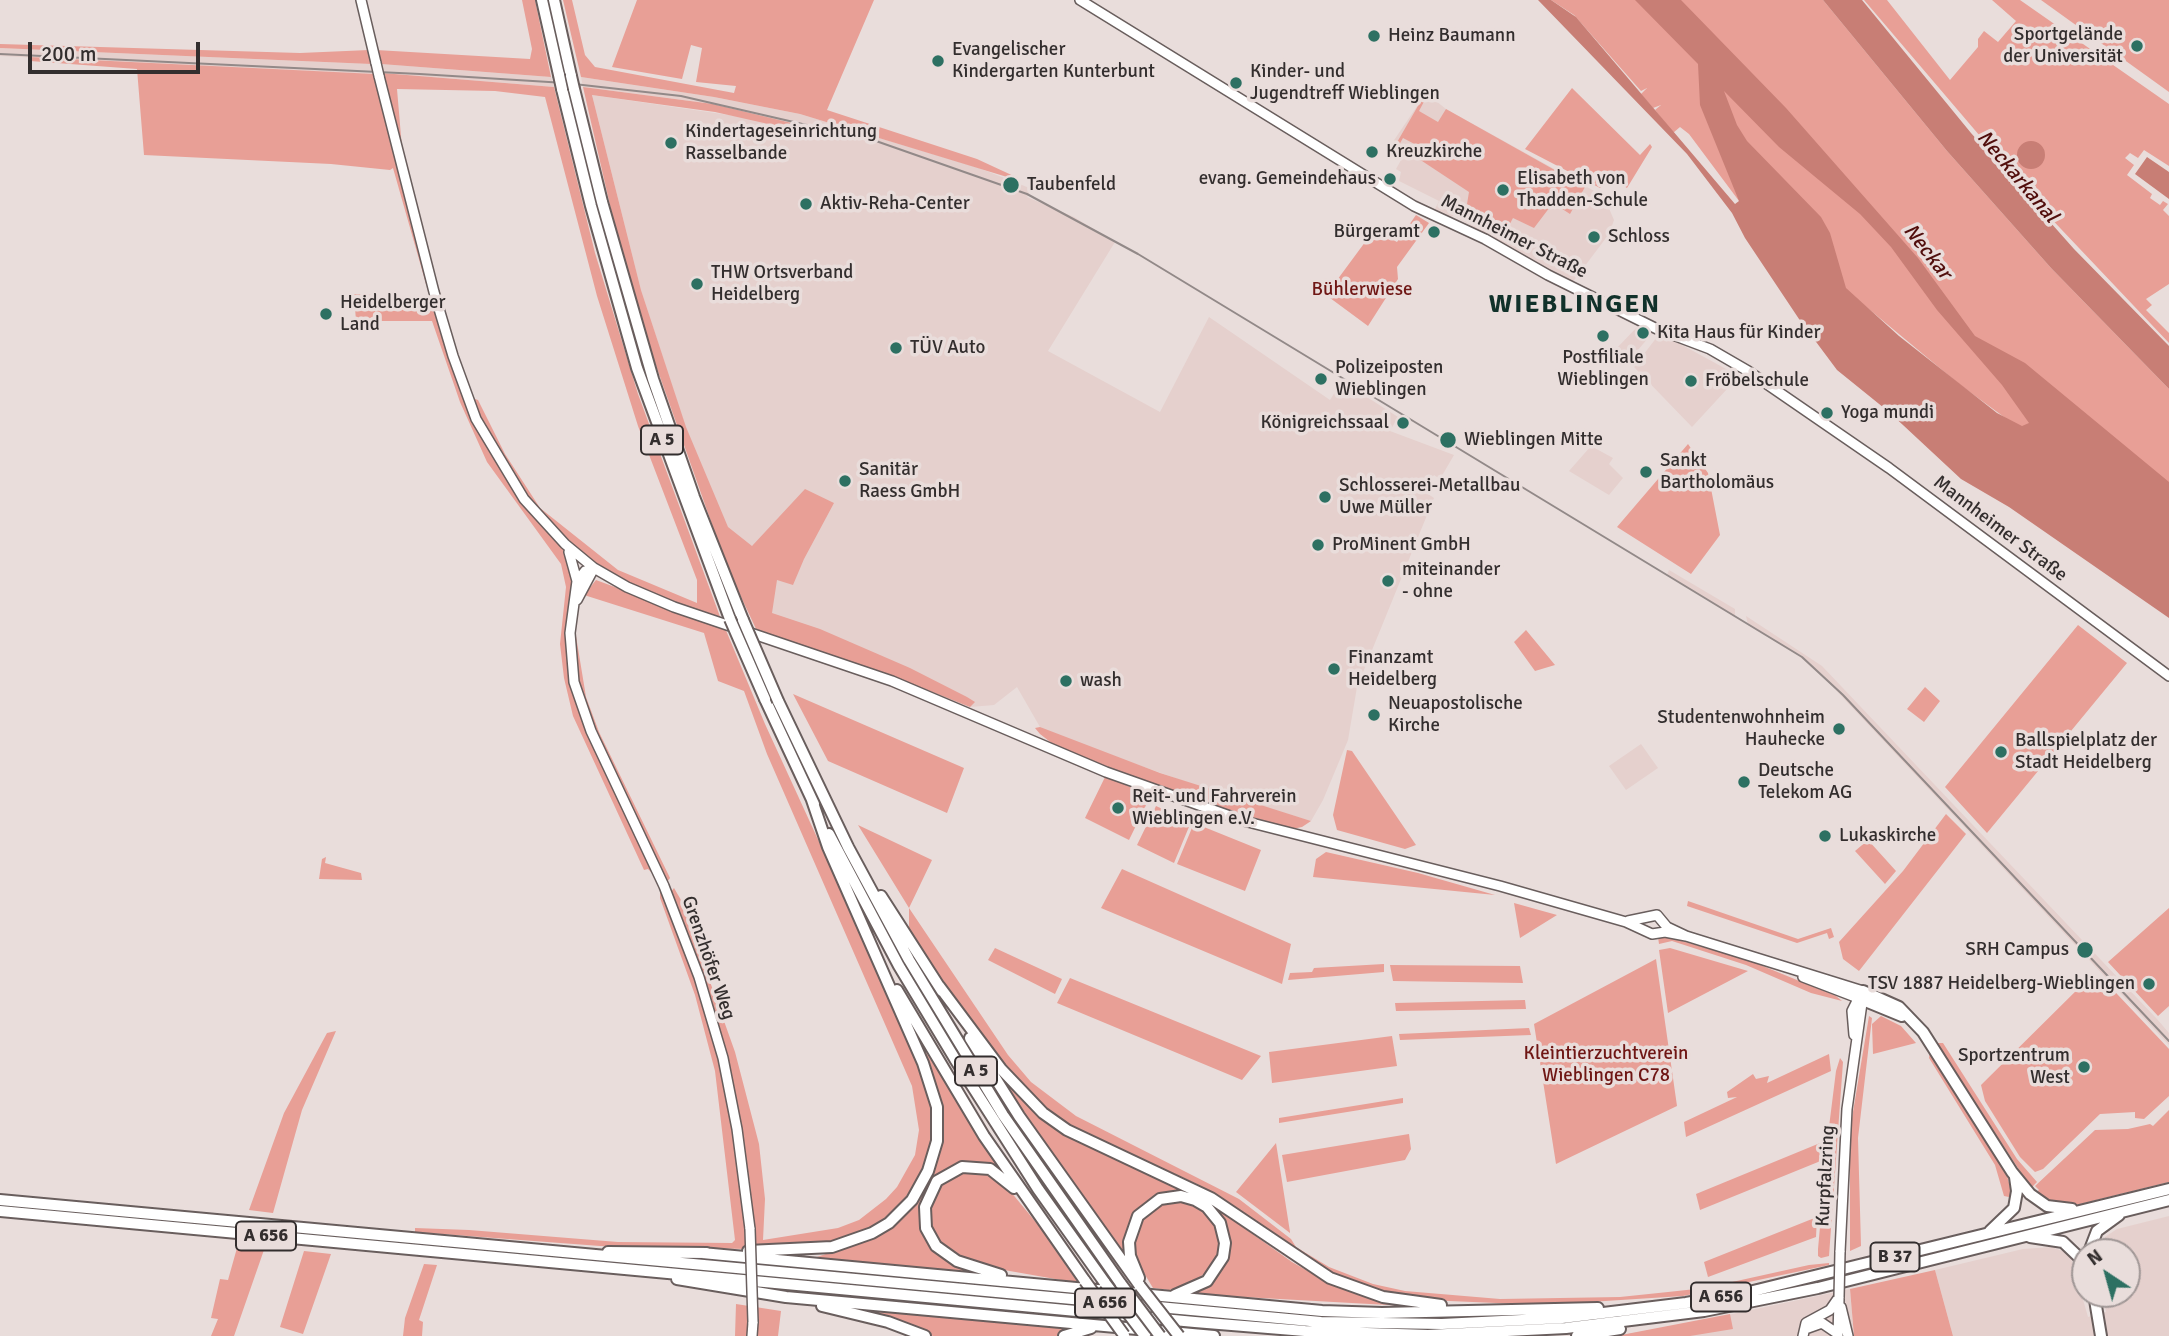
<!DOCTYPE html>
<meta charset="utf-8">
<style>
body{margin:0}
#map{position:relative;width:2169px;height:1336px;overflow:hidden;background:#e9dddb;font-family:Signika,sans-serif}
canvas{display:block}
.north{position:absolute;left:2071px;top:1238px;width:70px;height:70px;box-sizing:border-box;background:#e9dddb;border:2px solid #a09796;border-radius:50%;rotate:324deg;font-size:19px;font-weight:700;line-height:28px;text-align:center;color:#332e2e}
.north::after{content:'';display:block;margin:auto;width:24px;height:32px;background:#2d7062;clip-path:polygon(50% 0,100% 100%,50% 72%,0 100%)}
.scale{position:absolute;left:28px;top:42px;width:172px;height:32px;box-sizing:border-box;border:4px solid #332e2e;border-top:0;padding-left:9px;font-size:21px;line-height:24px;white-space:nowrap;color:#332e2e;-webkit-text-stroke:5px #e9dddb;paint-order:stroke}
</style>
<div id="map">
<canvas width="2169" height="1336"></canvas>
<div class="north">N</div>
<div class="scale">200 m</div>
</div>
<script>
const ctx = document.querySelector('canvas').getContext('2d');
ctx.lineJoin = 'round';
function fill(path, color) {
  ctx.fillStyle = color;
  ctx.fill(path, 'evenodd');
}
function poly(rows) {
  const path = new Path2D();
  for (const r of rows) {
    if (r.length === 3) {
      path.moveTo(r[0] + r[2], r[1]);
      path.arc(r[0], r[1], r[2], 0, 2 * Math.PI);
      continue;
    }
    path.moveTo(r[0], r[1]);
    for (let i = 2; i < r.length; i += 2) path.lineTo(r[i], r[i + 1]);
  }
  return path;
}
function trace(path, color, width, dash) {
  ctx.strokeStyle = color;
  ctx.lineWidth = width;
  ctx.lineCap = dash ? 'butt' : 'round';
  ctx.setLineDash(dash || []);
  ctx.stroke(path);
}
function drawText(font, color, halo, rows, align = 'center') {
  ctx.font = font + ' Signika,sans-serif';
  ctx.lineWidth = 7;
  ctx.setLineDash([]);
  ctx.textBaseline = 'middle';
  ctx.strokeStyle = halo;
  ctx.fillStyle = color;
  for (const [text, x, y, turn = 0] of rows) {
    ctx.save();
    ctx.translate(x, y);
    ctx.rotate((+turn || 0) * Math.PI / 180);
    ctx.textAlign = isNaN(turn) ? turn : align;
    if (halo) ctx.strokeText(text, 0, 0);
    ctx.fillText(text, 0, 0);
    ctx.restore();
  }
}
fill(poly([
 [0,48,371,64,375,74,0,56],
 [381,64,551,77,554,87,382,73],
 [581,77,714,97,800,114,979,168,1032,189,1027,197,1074,217,1115,242,1048,351,1160,412,1209,317,1330,400,1342,381,1398,417,1390,431,1454,455,1440,479,1434,475,1427,485,1430,487,1428,494,1434,498,1357,687,1348,740,1323,800,1311,821,1223,795,1062,738,1040,727,1017,687,994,705,970,707,895,677,757,631,733,574,641,290,592,95,804,126,713,104,583,87],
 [1426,93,1446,109,1596,192,1608,206,1614,220,1609,234,1572,283,1454,216,1449,217,1434,211,1439,201,1399,181,1401,172,1396,169,1401,160,1386,152],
 [1640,324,1654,331,1627,363,1614,351],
 [1660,333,1739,376,1692,427,1634,367],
 [1591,446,1613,458,1609,464,1623,478,1609,495,1569,471],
 [1669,570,1735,609,1735,617,1667,575],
 [1746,616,1822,666,2157,1019,2169,1033,2169,1045,1832,686,1799,656,1748,625],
 [1641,744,1658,768,1626,790,1609,766],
 [2169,1216,2169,1336,1953,1336,1935,1270,2023,1249,2052,1247,2067,1253,2072,1261,2088,1317,2106,1312,2103,1294,2127,1294,2127,1252,2099,1252,2105,1237,2117,1229],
 [1850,1289,1854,1336,1616,1336,1695,1322]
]), '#e5d0cd');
fill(poly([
 [522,0,535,0,551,77,381,64,376,50,530,59,532,49],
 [563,0,572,0,585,55,595,67,734,93,736,86,696,82,702,48,691,45,682,79,612,67,637,0,874,0,827,110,977,159,1018,178,1017,180,800,114,714,97,581,77],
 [1551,0,1823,0,1947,151,2051,268,2169,389,2169,538,1959,384,1739,201,1689,134,1680,127,1673,133,1655,110,1661,105,1653,108,1641,94,1647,88,1641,91,1574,15],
 [1864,0,1887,0,1950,80,1978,47,1978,39,1984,31,1998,42,2016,21,1992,0,2020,0,2169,104,2169,166,2144,150,2138,158,2130,153,2125,158,2134,165,2127,175,2152,194,2150,198,2160,205,2163,201,2168,204,2163,210,2169,216,2169,284,2146,299,2152,305,2146,310,2169,333,2169,343,2043,210],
 [2041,0,2169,0,2169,92],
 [0,44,300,53,369,50,371,64,0,48],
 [29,57,375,74,427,282,426,284,393,168,390,170,331,164,144,155,137,69,30,61],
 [382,73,554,87,595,253,638,394,722,622,624,582,593,562,552,527,506,469,486,435,463,377,438,298,440,298,472,398,478,400,505,454,540,508,618,570,697,603,697,580,638,426,597,296,545,97,495,91,397,89,402,148,435,289,396,145],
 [583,87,713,104,804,126,804,132,715,112,592,95,641,290,686,427,728,527,752,546,805,489,834,503,804,559,793,585,777,580,772,613,820,629,910,668,967,697,975,702,970,707,895,677,757,631,727,567,647,340,623,262],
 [1572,88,1640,155,1650,144,1652,147,1627,188,1611,178,1600,188,1525,149],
 [1426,92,1428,94,1419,111,1438,122,1446,109,1585,187,1570,214,1553,203,1534,228,1513,218,1506,231,1467,204,1469,192,1419,159,1424,149,1403,138,1395,152,1392,151],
 [1416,215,1429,223,1397,267,1398,279,1368,326,1326,295,1374,230,1397,242],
 [354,294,432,298,472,418,490,453,528,509,565,552,573,568,570,678,578,707,656,877,648,869,644,870,573,716,564,678,560,644,566,587,561,564,487,462,460,402,432,321,356,321],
 [1688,444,1708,473,1720,535,1691,574,1617,527],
 [596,580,725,628,765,724,915,1051,929,1095,933,1119,932,1137,923,1171,904,1203,890,1216,872,1228,841,1240,756,1247,750,1184,735,1100,670,893,674,888,681,900,735,1052,759,1144,765,1199,763,1240,838,1228,859,1220,886,1199,897,1187,915,1155,919,1130,912,1086,767,754,744,691,718,681,704,633,584,595],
 [2078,625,2127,663,1987,833,1945,787],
 [1526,630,1555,665,1535,671,1514,642],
 [573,636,576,636,586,697,599,732,670,878,667,882,592,729,576,677],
 [1925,687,1940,701,1924,722,1907,709],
 [793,694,964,768,947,813,828,761],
 [1040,727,1160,773,1311,821,1302,827,1292,829,1205,803,1058,748,1040,734,1035,728],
 [1347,750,1352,751,1416,845,1405,849,1337,830,1333,815],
 [1106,775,1150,797,1129,840,1085,818],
 [1156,806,1191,822,1174,863,1137,845],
 [1946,814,1966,834,1859,971,1843,959,1839,942,1903,871],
 [1194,823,1261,850,1245,891,1177,864],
 [858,825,932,860,909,908,1008,1055,1031,1082,1076,1116,1239,1199,1291,1239,1296,1247,1329,1267,1373,1284,1405,1291,1500,1299,1620,1297,1668,1292,1705,1288,1809,1265,1829,1263,1829,1265,1683,1296,1543,1305,1426,1300,1393,1295,1350,1282,1314,1264,1197,1184,1069,1126,1019,1085,945,986,909,931,909,908],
 [1868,840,1896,871,1885,884,1855,851],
 [1326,852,1418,873,1495,895,1313,877,1316,859],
 [326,857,325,863,361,873,362,880,319,879,322,859],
 [1122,869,1291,944,1282,984,1101,908],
 [660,890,690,960,716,1045,742,1178,747,1249,600,1246,415,1232,415,1228,469,1230,618,1242,732,1243,735,1240,715,1071,695,995,660,898],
 [1688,901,1798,939,1831,928,1834,937,1829,939,1827,933,1797,943,1687,906],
 [1514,903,1557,915,1520,938],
 [2169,908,2169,1006,2158,1016,2108,962],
 [1665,936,1753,962,1836,996,1842,1001,1811,993,1746,965,1672,941,1659,944,1658,937],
 [995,948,1062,979,1055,994,988,960],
 [1670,948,1748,971,1668,1013,1659,950],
 [1656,959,1677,1106,1556,1164,1534,1024],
 [1384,964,1384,972,1288,980,1290,973,1312,972,1314,968],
 [1390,965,1520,966,1523,983,1393,981],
 [2091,976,2101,977,2169,1049,2169,1096,2144,1119,2135,1118,2135,1112,2100,1114,2043,1169,2035,1172,2020,1157,1985,1101,1981,1085],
 [1070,978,1261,1056,1242,1080,1057,1003],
 [1525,1000,1526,1009,1396,1011,1395,1003],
 [1869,1016,1872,1018,1858,1138,1861,1246,1850,1251,1850,1130],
 [1881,1016,1901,1026,1916,1043,1873,1054,1872,1024],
 [1529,1028,1531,1035,1400,1040,1399,1034],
 [336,1031,302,1110,273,1213,249,1210,284,1113,327,1033],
 [1392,1036,1397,1066,1272,1083,1269,1052],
 [1936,1043,1943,1043,2017,1159,2037,1182,2031,1188],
 [922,1046,1003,1172,974,1162,976,1171,1001,1180,1039,1226,1078,1283,987,1267,983,1275,811,1259,864,1241,926,1186,936,1165,940,1144,940,1104],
 [1930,1051,2006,1171,2012,1195,2009,1197,2004,1196,1995,1165,1929,1058],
 [1829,1054,1831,1071,1686,1137,1684,1122,1737,1097,1728,1098,1727,1092,1753,1074,1756,1079,1769,1076,1767,1083],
 [1840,1058,1843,1062,1829,1256,1821,1258,1818,1256,1818,1249,1829,1127,1836,1071],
 [1002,1080,1041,1118,1067,1136,1195,1193,1292,1262,1322,1279,1359,1294,1406,1306,1189,1294,1205,1286,1208,1271,1191,1283,1169,1290,1153,1288,1136,1260,1123,1255,1107,1232],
 [1403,1098,1403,1103,1279,1123,1279,1118],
 [2169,1110,2169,1182,2072,1206,2055,1205,2035,1193,2039,1190,2035,1186,2095,1130,2128,1129,2150,1124,2153,1126],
 [1409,1134,1411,1149,1405,1160,1287,1182,1282,1155],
 [1825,1141,1823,1160,1700,1210,1696,1194],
 [1276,1143,1290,1232,1290,1233,1236,1192],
 [1817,1217,1816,1237,1708,1277,1704,1262],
 [265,1247,234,1336,211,1336,218,1319,211,1318,220,1279,228,1280,237,1248],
 [304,1251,331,1254,303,1334,280,1327],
 [424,1264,437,1265,419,1320,423,1322,422,1336,403,1336,405,1318],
 [1935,1270,1953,1336,1854,1336,1850,1289],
 [736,1304,781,1311,778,1336,735,1336],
 [850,1307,1075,1327,1057,1336,933,1336],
 [1730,1314,1733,1329,1690,1336,1616,1336]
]), '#e89f96');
fill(poly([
 [1538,0,1551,0,1576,17,1735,204,1739,201,1700,105,1698,64,1635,0,1681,0,1786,108,1918,258,1975,336,2025,363,2169,482,2169,618,2009,507,1961,479,1889,412,1837,370,1799,319,1745,238,1732,213,1687,154],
 [1724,91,1779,147,1860,214,1891,247,1937,310,2002,385,2029,423,2022,426,1997,413,1899,336,1846,288,1830,233,1821,217,1747,141,1737,125],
 [1823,0,1862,0,1971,133,2074,249,2169,346,2169,389,2051,268,1947,151],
 [2031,155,14],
 [2147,157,2169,172,2169,199,2135,174]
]), '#c87e75');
const secondary = poly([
 [361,0,376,63],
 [1080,0,1414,206,1485,239,1548,275,1657,329,1710,349,1748,371,1889,468,2169,676],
 [379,76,434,292,453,356,476,419,524,499,565,544,594,568,627,587,674,607,892,681,1106,772,1244,821,1500,886,1626,922,1652,934,1665,932,1686,936],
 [569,552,577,581],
 [594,568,585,571,577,581,570,633,574,682,591,731,664,886,699,977,723,1058,737,1129,750,1229],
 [577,600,594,568],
 [1628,921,1657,915,1667,927,1686,936,1863,991],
 [1803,977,1863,1000],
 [1854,1035,1852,1011,1860,995],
 [1840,1252,1847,1109,1863,996],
 [1841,1307,1848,1336],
 [1808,1328,1822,1323,1838,1334],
 [752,1336,753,1322],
 [1803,1336,1806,1323,1830,1310,1839,1297],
 [1838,1336,1839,1299]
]);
const highway = poly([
 [542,0,559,75],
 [554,0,571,76],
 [562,89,591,206,637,368,730,619],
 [574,89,602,202,653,379,694,497,743,620],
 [765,699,814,804],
 [778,701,848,847,909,960,1003,1115,1121,1284],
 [829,834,899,966,955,1059,1038,1189,1105,1283],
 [881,896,942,991],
 [939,986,1001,1069,1043,1113,1067,1130,1211,1198,1330,1278,1383,1297,1441,1305],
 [897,990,984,1136,1085,1281],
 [1863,991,1899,1007,1923,1032,2012,1172,2030,1194,2047,1206,2072,1209],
 [1863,1000,1902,1016],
 [970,1038,1019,1116,1140,1286],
 [0,1200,1321,1322,1442,1324,1562,1318,1686,1303,1749,1292,2169,1189],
 [0,1211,1195,1322,1305,1331,1428,1335,1566,1328,1704,1311,1818,1288,2169,1200],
 [1990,1231,2014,1208,2017,1191,2015,1177],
 [2030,1237,2063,1242,2085,1263],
 [748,1251,832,1247,872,1233,889,1223,912,1200,928,1171,937,1141,937,1107,923,1063,828,847,812,800],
 [608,1252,707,1253],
 [2089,1252,2097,1231,2119,1215],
 [702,1253,1322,1311,1382,1313,1598,1308],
 [1001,1275,957,1261,936,1246,926,1228,925,1207,937,1181,962,1167,990,1169,1014,1188],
 [1139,1278,1130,1256,1129,1242,1138,1216,1160,1199,1181,1196,1195,1200,1207,1207,1220,1223,1225,1243,1223,1257,1207,1281,1175,1295],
 [677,1279,786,1297,1214,1336],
 [2094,1294,2101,1336],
 [822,1306,888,1322,925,1336],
 [1064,1336,1091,1328],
 [1577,1336,1620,1329]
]);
trace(secondary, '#695e5d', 12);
trace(highway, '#695e5d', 14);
trace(secondary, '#fff', 9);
trace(highway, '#fff', 10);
trace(poly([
 [0,54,420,74,565,83,681,96,876,141,1027,194,1138,254,1802,657,1843,695,2169,1041]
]), '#928988', 2);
const secondaryBridge = poly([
 [376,63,379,76],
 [750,1229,753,1322],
 [1839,1297,1840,1252]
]);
const highwayBridge = poly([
 [559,75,562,89],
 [571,76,574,89],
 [730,619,765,699],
 [743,620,778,701],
 [1085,1281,1124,1335],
 [1105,1283,1145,1336],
 [1121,1284,1160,1336],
 [1140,1286,1179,1336]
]);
trace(secondaryBridge, '#695e5d', 12, []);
trace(highwayBridge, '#695e5d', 14, []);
trace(secondaryBridge, '#fff', 9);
trace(highwayBridge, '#fff', 10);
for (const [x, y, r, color] of [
 [1374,36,7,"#2d7062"],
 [2137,46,7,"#2d7062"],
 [938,61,7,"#2d7062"],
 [1236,83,7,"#2d7062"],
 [671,143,7,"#2d7062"],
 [1372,152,7,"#2d7062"],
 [1390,179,7,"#2d7062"],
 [1011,185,9,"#2d7062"],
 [1503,190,7,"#2d7062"],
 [806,204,7,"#2d7062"],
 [1434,232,7,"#2d7062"],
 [1594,237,7,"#2d7062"],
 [697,284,7,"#2d7062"],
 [326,314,7,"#2d7062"],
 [1643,333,7,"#2d7062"],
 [1603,336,7,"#2d7062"],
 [896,348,7,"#2d7062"],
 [1321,379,7,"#2d7062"],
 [1691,381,7,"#2d7062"],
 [1827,413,7,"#2d7062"],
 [1403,423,7,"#2d7062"],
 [1448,440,9,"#2d7062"],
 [1646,472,7,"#2d7062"],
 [845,481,7,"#2d7062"],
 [1325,497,7,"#2d7062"],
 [1318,545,7,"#2d7062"],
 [1388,581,7,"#2d7062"],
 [1334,669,7,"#2d7062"],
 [1066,681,7,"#2d7062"],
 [1374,715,7,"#2d7062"],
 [1839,729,7,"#2d7062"],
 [2001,752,7,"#2d7062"],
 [1744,782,7,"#2d7062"],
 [1118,808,7,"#2d7062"],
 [1825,836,7,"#2d7062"],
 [2085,950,9,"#2d7062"],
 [2149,984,7,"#2d7062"],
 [2084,1067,7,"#2d7062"]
]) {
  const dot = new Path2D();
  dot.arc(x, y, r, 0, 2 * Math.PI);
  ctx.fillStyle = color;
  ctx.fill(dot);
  trace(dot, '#e9dddb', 2.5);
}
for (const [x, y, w] of [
 [662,440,42],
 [976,1071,42],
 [266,1236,60],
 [1895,1257,49],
 [1721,1297,60],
 [1105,1303,60]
]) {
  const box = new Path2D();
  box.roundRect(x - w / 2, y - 14.5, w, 29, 5);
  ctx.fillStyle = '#e9dddb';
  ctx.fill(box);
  trace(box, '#332e2e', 2);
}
drawText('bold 18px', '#332e2e', null, [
 ["A 5",662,440],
 ["A 5",976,1071],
 ["A 656",266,1236],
 ["B 37",1895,1257],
 ["A 656",1721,1297],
 ["A 656",1105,1303]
]);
drawText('19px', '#332e2e', '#e9dddb', [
 ["Sportgelände",2123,35,"right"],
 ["der Universität",2123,57,"right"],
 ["Heinz Baumann",1388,36],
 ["Evangelischer",952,50],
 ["Kindergarten Kunterbunt",952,72],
 ["Kinder- und",1250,72],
 ["Jugendtreff Wieblingen",1250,94],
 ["Kindertageseinrichtung",685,132],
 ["Rasselbande",685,154],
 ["Kreuzkirche",1386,152],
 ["evang. Gemeindehaus",1376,179,"right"],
 ["Elisabeth von",1517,179],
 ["Thadden-Schule",1517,201],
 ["Taubenfeld",1027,185],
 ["Aktiv-Reha-Center",820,204],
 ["Bürgeramt",1420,232,"right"],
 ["Schloss",1608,237],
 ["THW Ortsverband",711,273],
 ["Heidelberg",711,295],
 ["Heidelberger",340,303],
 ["Land",340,325],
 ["Kita Haus für Kinder",1657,333],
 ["TÜV Auto",910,348],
 ["Postfiliale",1603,358,"center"],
 ["Wieblingen",1603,380,"center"],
 ["Polizeiposten",1335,368],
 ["Wieblingen",1335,390],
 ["Fröbelschule",1705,381],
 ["Yoga mundi",1841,413],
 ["Königreichssaal",1389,423,"right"],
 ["Wieblingen Mitte",1464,440],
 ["Sankt",1660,461],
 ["Bartholomäus",1660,483],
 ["Sanitär",859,470],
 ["Raess GmbH",859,492],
 ["Schlosserei-Metallbau",1339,486],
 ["Uwe Müller",1339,508],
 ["ProMinent GmbH",1332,545],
 ["miteinander",1402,570],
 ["- ohne",1402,592],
 ["Finanzamt",1348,658],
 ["Heidelberg",1348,680],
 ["wash",1080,681],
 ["Neuapostolische",1388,704],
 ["Kirche",1388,726],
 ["Studentenwohnheim",1825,718,"right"],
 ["Hauhecke",1825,740,"right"],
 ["Ballspielplatz der",2015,741],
 ["Stadt Heidelberg",2015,763],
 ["Deutsche",1758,771],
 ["Telekom AG",1758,793],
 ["Reit- und Fahrverein",1132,797],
 ["Wieblingen e.V.",1132,819],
 ["Lukaskirche",1839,836],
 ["SRH Campus",2069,950,"right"],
 ["TSV 1887 Heidelberg-Wieblingen",2135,984,"right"],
 ["Sportzentrum",2070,1056,"right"],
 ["West",2070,1078,"right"]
], 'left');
drawText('19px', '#332e2e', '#e9dddb', [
 ["Mannheimer Straße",1514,237,27],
 ["Mannheimer Straße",2000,529,37],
 ["Grenzhöfer Weg",708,958,71],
 ["Kurpfalzring",1826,1176,-87]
]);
drawText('19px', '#6f1614', '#e9dddb', [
 ["Bühlerwiese",1362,290],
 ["Kleintierzuchtverein",1606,1054],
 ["Wieblingen C78",1606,1076]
]);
drawText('italic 21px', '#510e0c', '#e9dddb', [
 ["Neckarkanal",2017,177,50],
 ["Neckar",1927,252,52]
]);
ctx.letterSpacing = '2px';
drawText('bold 26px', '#11312a', '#e9dddb', [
 ["WIEBLINGEN",1575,305]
]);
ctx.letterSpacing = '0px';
</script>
